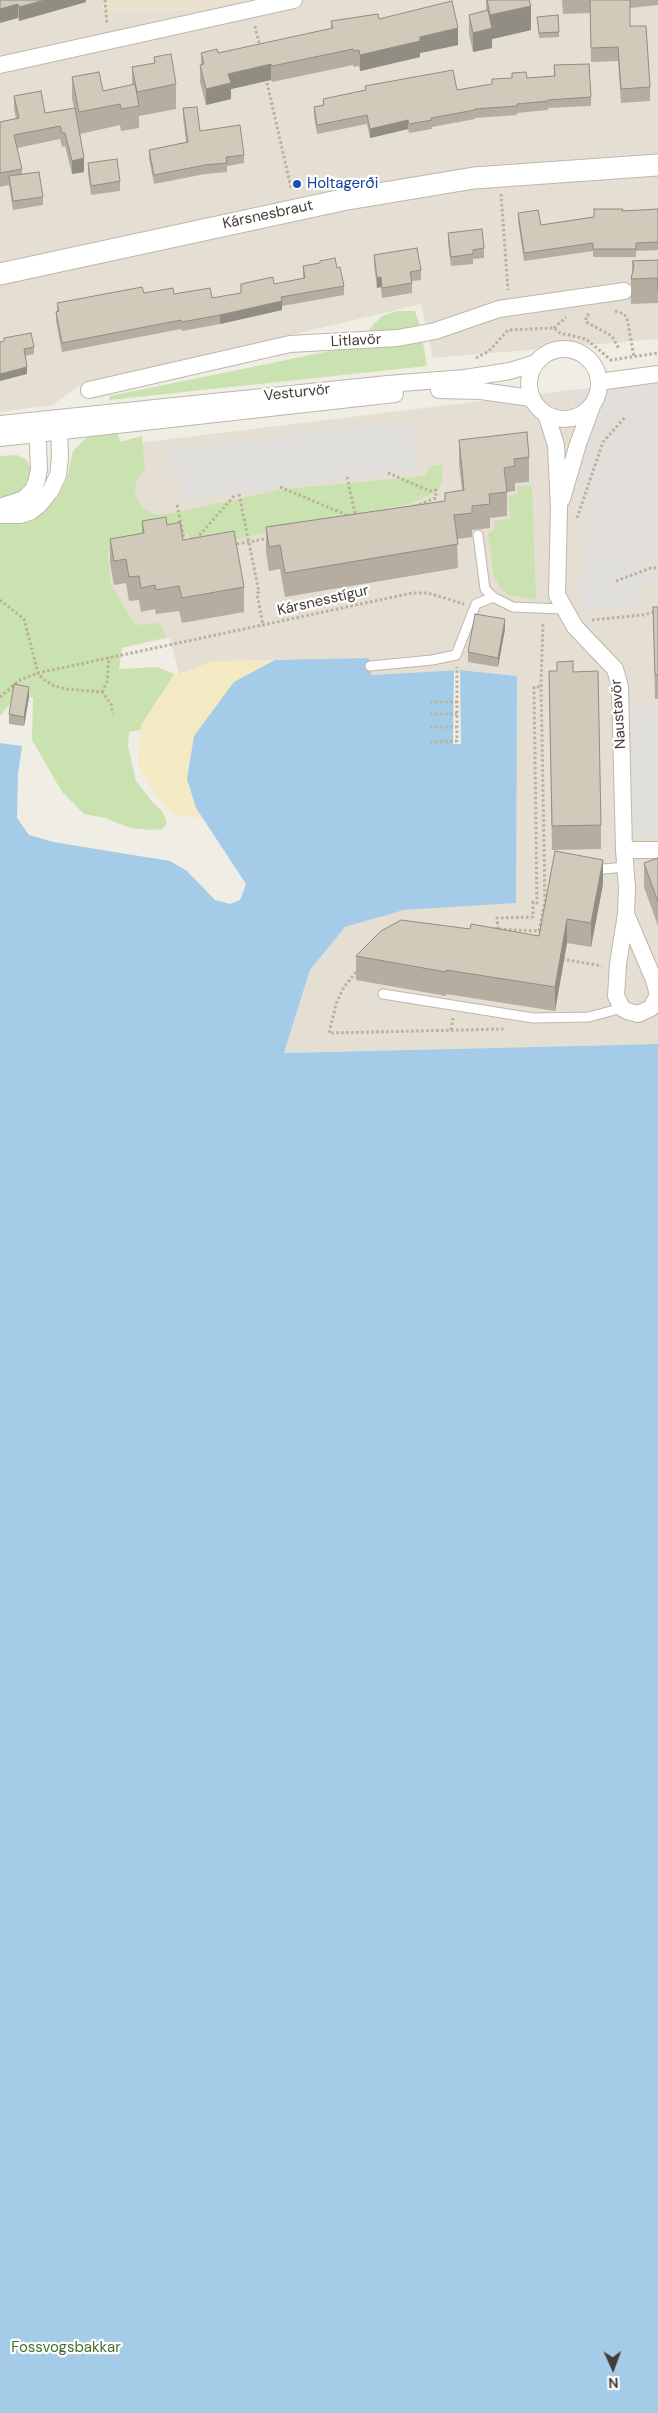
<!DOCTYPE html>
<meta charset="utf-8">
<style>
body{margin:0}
#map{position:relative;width:658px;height:2413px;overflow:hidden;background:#f0ede4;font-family:"DM Sans",sans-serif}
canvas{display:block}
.north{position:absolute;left:588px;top:2343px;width:50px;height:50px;-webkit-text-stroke:4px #fff;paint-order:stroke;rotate:178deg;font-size:14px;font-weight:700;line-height:20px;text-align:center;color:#423d34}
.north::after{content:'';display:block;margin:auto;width:18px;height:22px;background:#423d34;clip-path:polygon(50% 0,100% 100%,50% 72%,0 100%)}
</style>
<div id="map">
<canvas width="658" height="2413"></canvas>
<div class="north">N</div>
</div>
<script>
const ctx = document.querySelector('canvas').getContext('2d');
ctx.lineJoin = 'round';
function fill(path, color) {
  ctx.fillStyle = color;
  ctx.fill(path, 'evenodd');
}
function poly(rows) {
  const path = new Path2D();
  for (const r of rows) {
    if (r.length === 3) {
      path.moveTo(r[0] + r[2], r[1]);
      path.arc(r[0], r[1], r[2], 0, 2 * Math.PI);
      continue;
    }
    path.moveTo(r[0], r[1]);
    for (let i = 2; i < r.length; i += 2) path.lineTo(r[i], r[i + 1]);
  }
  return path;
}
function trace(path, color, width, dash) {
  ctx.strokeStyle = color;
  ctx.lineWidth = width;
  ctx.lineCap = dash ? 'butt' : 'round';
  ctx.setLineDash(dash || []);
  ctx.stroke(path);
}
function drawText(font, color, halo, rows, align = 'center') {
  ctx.font = font + ' "DM Sans",sans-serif';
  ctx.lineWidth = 4.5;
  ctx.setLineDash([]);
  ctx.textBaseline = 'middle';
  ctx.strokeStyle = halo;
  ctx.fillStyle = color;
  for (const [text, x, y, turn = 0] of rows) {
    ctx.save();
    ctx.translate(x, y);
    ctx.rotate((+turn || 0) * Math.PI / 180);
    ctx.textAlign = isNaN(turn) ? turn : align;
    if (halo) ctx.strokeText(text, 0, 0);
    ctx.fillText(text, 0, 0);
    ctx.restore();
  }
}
fill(poly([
 [0,0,103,0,103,11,201,10,248,0,658,0,658,339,433,358,421,304,78,386,53,405,0,412],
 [571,390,582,581,658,585,658,1044,284,1053,310,970,345,927,404,910,515,903,517,676,460,670,370,675,369,658,194,736,170,638,119,648,73,451]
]), '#e4dfd2');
fill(poly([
 [658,382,658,585,582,581,571,390]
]), '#e2ded9');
fill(poly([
 [103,0,248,0,201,10,103,11]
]), '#e9e2cf');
fill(poly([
 [398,311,415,311,420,325,427,366,109,400,110,396,345,348,363,341,370,328,382,316],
 [117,430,120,442,142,436,145,469,136,481,135,495,142,508,154,514,168,514,285,489,425,476,429,467,442,464,442,482,435,493,408,504,192,548,188,533,139,542,140,547,107,552,111,585,135,625,160,623,166,637,122,648,119,669,157,667,174,674,144,729,129,732,128,746,136,781,153,803,162,811,167,822,163,829,151,830,130,828,105,818,84,814,62,792,32,740,33,698,18,694,0,716,0,521,22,523,41,514,58,496,67,478,73,451,86,438],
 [17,455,27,460,31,470,29,485,17,497,0,501,0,456],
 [532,485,536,600,509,595,501,589,494,576,488,534,494,530,494,521,510,519,508,496,518,494,517,486]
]), '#cae2b0');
fill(poly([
 [275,660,234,682,196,808,202,818,176,815,155,796,138,764,141,725,173,676,213,661]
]), '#f3e9c2');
fill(poly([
 [411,420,418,470,183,500,179,472,171,472,168,451],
 [639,556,642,564,643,603,626,608,588,608,580,603,578,590,582,566,589,567,592,559,598,557],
 [632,706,658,706,658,834,634,835]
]), '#e1dfdc');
fill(poly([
 [369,658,371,675,460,670,517,676,516,903,404,910,345,927,310,970,284,1053,658,1044,658,2413,0,2413,0,743,22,746,18,774,17,818,29,835,53,842,170,861,187,871,215,900,230,904,240,900,246,884,196,808,187,779,194,736,234,682,275,660]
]), '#a4cce9');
fill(poly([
 [460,670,461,744,453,744,454,671]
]), '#f0ede4');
const service = poly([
 [478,535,485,589,493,597,513,607,563,609],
 [370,666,432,660,456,655,476,604,493,597],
 [592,870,626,867],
 [383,994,533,1018,589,1017,622,1008]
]);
const minor = poly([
 [0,65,294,0],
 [564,384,35],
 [599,382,658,374],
 [89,390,290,344,398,338,435,331,499,309,624,291],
 [439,390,481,391,531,398],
 [546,414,556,445,559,508,557,595,575,627,615,669,620,687,624,850,627,887,626,914],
 [0,424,388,384,465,378,510,371,535,363],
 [0,438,395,394],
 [562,499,578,444,592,406],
 [0,507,24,499,33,490,37,480,39,468,37,425],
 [0,515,20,515,30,512,39,505,51,490,58,475,60,458,59,422],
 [624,850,658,850],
 [626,914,654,980,658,995,651,1008,638,1014,627,1011,622,1008,616,996,618,964,626,914]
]);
const tertiary = poly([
 [0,274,342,200,474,178,658,165]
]);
trace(service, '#beb7ab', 11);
trace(minor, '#beb7ab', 18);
trace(tertiary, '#beb7ab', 23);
trace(poly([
 [105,0,107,24],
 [255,26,260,47],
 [266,78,291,188],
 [501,194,508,290],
 [615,311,624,314,627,318,634,357],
 [589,314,586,316,586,322,612,336,619,349],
 [554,328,566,317],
 [476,358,489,351,508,330,554,328,560,333,586,339,611,360,658,353],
 [388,473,430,491,436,490,436,498,415,506],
 [347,477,356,518],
 [280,487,349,516],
 [239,494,259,592,257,593,263,626],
 [177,505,185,544],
 [577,518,603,442,626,416],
 [196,539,235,495],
 [232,545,270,538],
 [616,581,651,568,658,568],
 [0,600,24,619,38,673,43,679,54,686,66,689,102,692,111,704,113,714],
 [592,620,643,615,658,611],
 [102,692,107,682,109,658],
 [0,697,20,680,38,673,412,593,428,593,464,604],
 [430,702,457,702],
 [430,714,457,714],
 [430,727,457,727],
 [430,742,457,741,457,667],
 [494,929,539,931,545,901,541,684,543,623],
 [498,929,497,918,533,917,533,902,537,903,534,687,542,687],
 [562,959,602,966],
 [359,968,344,987,337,1001,329,1033,505,1029],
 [451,1030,453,1018]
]), '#bbb09a', 3, [2.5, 2.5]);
trace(service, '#fff', 9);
trace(minor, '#fff', 16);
trace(tertiary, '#fff', 21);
fill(poly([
 [0,0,86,0,86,2,19,21,18,18],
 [486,0,529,0,531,30,492,39,492,48,473,52,469,34,469,15,486,10],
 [562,0,658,0,658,5,630,8,630,26,650,87,650,101,621,103,618,61,591,62,590,13,563,14],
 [537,17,559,32,559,37,539,38],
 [379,19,458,45,420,53,420,57,360,71,359,66,354,67,353,65,272,82,271,80,231,89,231,99,206,105,200,82,200,65,201,65,201,53,218,53,331,29,331,21],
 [154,57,176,84,176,109,139,116,139,128,121,131,120,125,80,134,84,172,72,174,65,146,62,147,60,139,17,148,22,169,22,175,43,197,43,205,13,210,9,185,0,187,0,122,16,118,14,109,14,96,45,113,74,108,72,99,72,77,103,91,132,85,132,67,154,64],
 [554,65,591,97,591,106,548,108,548,110,517,113,517,115,475,118,475,119,432,127,432,129,409,133,408,129,370,138,367,124,317,134,314,116,314,107,323,105,323,99,365,90,365,86,457,90,527,78,554,76],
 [183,108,200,131,244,155,244,163,227,166,227,172,205,174,154,184,149,159,149,150,186,142,183,117],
 [88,163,120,181,120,191,91,195,88,173],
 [658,209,658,250,636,251,636,257,593,257,593,251,524,261,518,221,518,213,541,225,594,217,622,211],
 [448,233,484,248,484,258,473,259,473,264,451,266,448,243],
 [374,255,421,270,421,280,412,281,412,293,382,298,381,287,377,288,374,265],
 [658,260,658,314,658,303,631,304,631,279,632,273,632,261],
 [303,266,337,268,344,286,344,295,282,306,282,310,220,324,182,331,181,329,62,352,56,321,56,312,57,311,57,303,144,293,174,294,212,298,241,293,241,284,274,284,303,278],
 [0,342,34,347,34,354,25,356,27,374],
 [459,440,529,457,529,482,515,483,515,491,507,492,507,516,490,518,490,528,472,530,472,537,457,539,458,568,285,597,280,569,269,571,266,552,266,527,445,501,462,490,459,464],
 [142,521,183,540,244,587,244,612,182,623,179,611,156,614,155,609,141,612,139,600,129,601,126,583,114,585,110,563,110,539,142,533],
 [653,607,658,607,658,699,655,699],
 [505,629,498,667,468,662,468,652],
 [549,671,601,825,601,849,552,850],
 [29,697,24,726,9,724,9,714],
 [658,858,658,926,644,887,644,863],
 [603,884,591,947,567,943,555,1011,446,994,446,996,356,980,356,956,470,929,539,936]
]), '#b4ada0');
fill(poly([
 [45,0,86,0,86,2,19,21,19,7],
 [18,4,18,18,0,23,0,9],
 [531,6,531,30,492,39,492,48,473,52,473,33,490,29,490,15],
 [458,28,458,45,420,53,420,57,360,71,360,55,420,37],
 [271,64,271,80,231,89,231,99,206,105,206,89,228,74],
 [408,120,408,129,370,138,370,129],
 [84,158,84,172,72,174,72,161],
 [381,277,381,287,377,288,377,278],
 [282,301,282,310,220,324,220,315],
 [27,367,27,374,0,381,0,374],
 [505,619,505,629,498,667,498,658],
 [29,687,29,697,24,726,24,717],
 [603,860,603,884,591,947,591,923],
 [567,919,567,943,555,1011,555,987]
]), '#928d82');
const building = poly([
 [0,0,45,0,19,7,18,4,0,9,0,0],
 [487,0,529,0,531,6,490,15,487,0],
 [590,0,630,0,630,26,646,26,650,87,621,89,618,47,591,48,590,0],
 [452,1,458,28,420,37,420,41,360,55,359,50,354,51,353,49,272,66,271,64,228,74,231,83,206,89,200,65,204,64,201,53,217,49,218,53,333,28,331,21,378,14,379,19,452,1],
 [488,10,492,28,473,33,469,15,488,10],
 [558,15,559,32,539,33,537,17,558,15],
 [171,54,176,84,137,92,132,67,155,63,154,57,171,54],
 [589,64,591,97,548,100,548,101,517,104,517,106,475,109,475,110,431,118,432,120,409,124,408,120,370,129,367,115,317,125,314,107,324,105,323,99,366,90,365,86,453,70,457,90,492,84,492,79,512,78,512,73,526,72,527,78,555,76,554,65,589,64],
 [99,72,103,91,135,84,139,106,121,109,120,104,79,112,72,77,99,72],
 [41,91,45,113,75,108,84,158,72,161,65,133,62,133,60,126,14,135,22,169,0,173,0,122,19,118,14,96,41,91],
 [197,107,200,131,240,125,244,155,226,157,227,163,205,165,154,175,149,150,188,142,183,108,197,107],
 [117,159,120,181,91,186,88,163,117,159],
 [39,172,43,197,13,201,9,176,39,172],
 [594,209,623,209,622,211,658,209,658,242,636,243,636,249,593,249,593,243,524,253,518,213,538,210,541,225,594,217,594,209],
 [482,229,484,248,473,250,473,254,451,257,448,233,482,229],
 [417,248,421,270,410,272,412,283,382,288,381,277,377,278,374,255,417,248],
 [335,258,337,268,340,267,344,286,281,297,282,301,220,315,182,322,181,320,62,343,56,312,59,311,57,303,142,287,144,293,173,288,174,294,210,288,212,298,241,293,241,284,273,277,274,284,305,278,303,266,320,263,320,261,335,258],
 [658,260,658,290,658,278,631,279,634,266,632,261,658,260],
 [31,333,34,347,24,349,27,367,0,374,0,342,4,341,4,338,31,333],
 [527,432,529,457,514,459,515,466,504,468,507,492,489,494,490,504,472,506,472,513,454,515,458,544,285,573,280,545,269,547,266,527,445,501,445,493,464,490,459,440,527,432],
 [166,517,167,525,180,522,183,540,234,531,244,587,182,598,179,586,156,590,155,585,141,588,139,576,129,577,126,559,114,561,110,539,144,533,142,521,166,517],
 [653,607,658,607,658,675,655,675,653,607],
 [475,614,505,619,498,658,468,652,475,614],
 [573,661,573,672,598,671,601,825,552,826,549,671,557,671,557,662,573,661],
 [14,684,29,687,24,717,9,714,14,684],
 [555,851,603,860,591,923,567,919,555,987,446,970,446,972,356,956,381,931,401,920,470,929,471,924,539,936,555,851],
 [658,858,658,902,644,863,658,858]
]);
fill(building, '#d1c9ba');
trace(building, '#928d82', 1);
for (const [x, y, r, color] of [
 [297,184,5,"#1a4fb4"]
]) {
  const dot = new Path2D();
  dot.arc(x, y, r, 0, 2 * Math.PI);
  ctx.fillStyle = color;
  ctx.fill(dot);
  trace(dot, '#fff', 2);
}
drawText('15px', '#164399', '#fff', [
 ["Holtagerði",307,184]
], 'left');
drawText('15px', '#423d34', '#fff', [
 ["Kársnesbraut",268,215,-12],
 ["Litlavör",356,341,-3],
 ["Vesturvör",297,393,-6],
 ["Kársnesstígur",323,601,-13],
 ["Naustavör",619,714,-94]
]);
drawText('15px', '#456e2d', '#fff', [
 ["Fossvogsbakkar",66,2348]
]);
</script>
